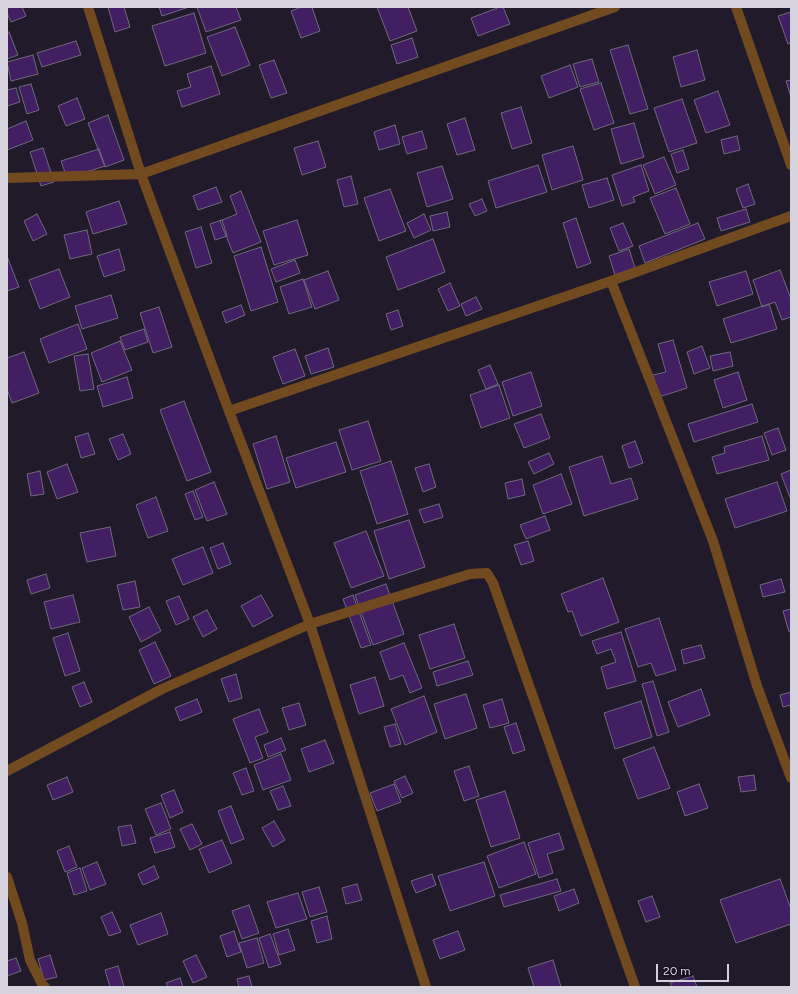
<!DOCTYPE html>
<style>
body{margin:0}
#map{position:relative;width:798px;height:994px;overflow:hidden;background:#211a2b;font-family:Figtree,sans-serif}
canvas{display:block}
.frame{position:absolute;inset:0;border:8px solid #d5d1dd;pointer-events:none}
.scale{position:absolute;left:656px;top:964px;width:73px;height:18px;box-sizing:border-box;border:2px solid #d5d1dd;border-top:0;padding-left:5px;font-size:12px;line-height:14px;white-space:nowrap;color:#d5d1dd;-webkit-text-stroke:3px #181121;paint-order:stroke}
</style>
<div id="map">
<canvas width="798" height="994"></canvas>
<div class="frame"></div>
<div class="scale">20 m</div>
</div>
<script>
const ctx = document.querySelector('canvas').getContext('2d');
ctx.lineJoin = 'round';
function fill(path, color) {
  ctx.fillStyle = color;
  ctx.fill(path, 'evenodd');
}
function poly(rows) {
  const path = new Path2D();
  for (const r of rows) {
    path.moveTo(r[0], r[1]);
    for (let i = 2; i < r.length; i += 2) path.lineTo(r[i], r[i + 1]);
  }
  return path;
}
function trace(path, color, width, dash) {
  ctx.strokeStyle = color;
  ctx.lineWidth = width;
  ctx.lineCap = dash ? 'butt' : 'round';
  ctx.setLineDash(dash || []);
  ctx.stroke(path);
}
const building = poly([
 [7,7,22,7,26,16,11,22,7,13,7,7],
 [108,7,124,7,130,27,115,32,108,7],
 [159,7,189,7,162,16,159,7],
 [197,7,236,7,241,20,206,32,197,7],
 [302,7,312,7,320,31,301,38,291,11,302,7],
 [377,7,408,7,417,31,390,41,377,7],
 [500,7,503,7,510,24,478,36,471,18,500,7],
 [791,12,791,43,788,44,778,16,791,12],
 [194,13,206,53,165,66,152,26,194,13],
 [235,27,250,65,222,76,207,37,235,27],
 [7,32,9,32,18,55,7,59,7,32],
 [412,38,418,57,397,64,391,45,412,38],
 [76,41,81,55,42,67,37,53,76,41],
 [628,45,648,109,630,114,610,50,628,45],
 [697,50,705,80,681,87,673,57,697,50],
 [33,55,38,74,11,81,7,62,33,55],
 [592,59,599,82,580,87,573,64,592,59],
 [274,60,287,93,271,98,259,65,274,60],
 [570,65,578,87,549,98,541,76,570,65],
 [211,66,220,94,182,107,177,91,191,87,187,74,211,66],
 [791,80,791,97,786,81,791,80],
 [601,83,614,123,594,130,580,89,601,83],
 [31,84,39,110,27,114,19,87,31,84],
 [16,88,20,102,7,106,7,90,16,88],
 [718,91,730,125,706,133,694,100,718,91],
 [77,98,85,119,66,126,58,106,77,98],
 [682,99,697,143,669,152,654,108,682,99],
 [521,107,532,143,512,149,501,113,521,107],
 [108,115,124,160,105,167,88,123,108,115],
 [465,118,475,150,457,155,447,124,465,118],
 [26,121,33,140,7,150,7,129,26,121],
 [634,123,644,157,621,164,611,129,634,123],
 [395,125,400,144,379,150,374,132,395,125],
 [422,131,427,148,407,154,402,137,422,131],
 [737,136,740,150,724,154,721,140,737,136],
 [318,141,326,167,302,175,294,148,318,141],
 [573,146,583,180,552,190,542,155,573,146],
 [43,148,54,182,41,186,30,152,43,148],
 [99,149,105,166,67,178,61,161,99,149],
 [683,150,689,169,677,173,671,154,683,150],
 [664,157,676,185,655,194,643,165,664,157],
 [538,165,547,192,496,208,488,181,538,165],
 [641,165,649,191,633,197,635,202,622,206,612,175,641,165],
 [442,166,453,199,427,207,417,173,442,166],
 [351,176,358,204,344,207,337,180,351,176],
 [607,178,614,200,589,208,582,185,607,178],
 [748,184,755,204,743,208,736,189,748,184],
 [216,187,222,202,198,210,193,196,216,187],
 [676,188,690,224,665,234,650,198,676,188],
 [390,189,406,231,379,241,364,198,390,189],
 [241,191,261,242,233,253,220,221,237,214,230,196,241,191],
 [482,199,487,211,475,216,469,204,482,199],
 [119,201,127,224,93,234,86,212,119,201],
 [746,209,750,222,721,231,717,218,746,209],
 [447,212,450,227,433,231,430,216,447,212],
 [37,214,47,234,33,241,24,221,37,214],
 [424,214,431,230,414,238,407,223,424,214],
 [576,218,591,263,577,268,563,223,576,218],
 [222,220,227,236,215,240,210,224,222,220],
 [297,220,308,255,274,265,263,231,297,220],
 [623,223,633,246,619,251,610,228,623,223],
 [698,223,705,239,645,263,639,246,698,223],
 [201,227,212,263,196,268,185,232,201,227],
 [87,230,92,254,70,259,64,235,87,230],
 [433,239,445,272,398,290,386,257,433,239],
 [261,247,278,302,251,311,234,256,261,247],
 [119,249,125,270,104,277,97,256,119,249],
 [629,249,635,268,615,275,609,256,629,249],
 [7,256,19,287,7,291,7,256],
 [295,260,300,273,276,282,271,269,295,260],
 [59,269,70,297,40,309,29,280,59,269],
 [780,270,791,299,791,317,782,320,775,302,762,307,753,280,780,270],
 [328,271,339,300,315,309,304,280,328,271],
 [746,271,753,294,717,306,709,282,746,271],
 [303,279,312,307,289,314,280,287,303,279],
 [450,283,460,306,448,311,438,289,450,283],
 [111,295,118,318,82,329,75,306,111,295],
 [476,297,482,309,466,316,461,304,476,297],
 [769,304,777,329,731,343,723,319,769,304],
 [241,305,245,315,226,323,222,312,241,305],
 [159,307,172,347,153,353,140,313,159,307],
 [398,310,403,326,391,330,386,314,398,310],
 [78,324,87,349,49,363,40,339,78,324],
 [144,329,148,342,125,350,120,337,144,329],
 [673,340,687,388,659,397,653,375,666,372,658,344,673,340],
 [120,341,132,370,102,382,91,353,120,341],
 [702,346,710,368,694,374,687,352,702,346],
 [328,348,334,367,311,374,305,356,328,348],
 [295,349,305,376,283,384,273,357,295,349],
 [24,352,39,393,12,403,7,389,7,358,24,352],
 [730,352,733,366,713,371,710,356,730,352],
 [88,354,94,389,80,391,74,356,88,354],
 [490,365,498,384,486,389,478,370,490,365],
 [531,372,542,406,513,416,502,382,531,372],
 [738,372,747,400,723,408,714,380,738,372],
 [127,377,133,398,103,407,97,386,127,377],
 [499,385,510,418,481,428,470,395,499,385],
 [184,401,211,472,187,481,160,410,184,401],
 [752,404,758,422,694,442,688,424,752,404],
 [541,414,550,438,524,448,514,424,541,414],
 [368,421,381,461,352,470,339,430,368,421],
 [778,428,786,450,772,455,764,433,778,428],
 [88,433,95,454,81,458,75,437,88,433],
 [123,434,131,454,118,460,109,439,123,434],
 [276,436,290,482,267,489,253,444,276,436],
 [762,436,769,460,717,474,712,457,725,453,724,447,762,436],
 [635,441,643,463,629,468,622,446,635,441],
 [336,442,346,472,296,488,286,458,336,442],
 [549,453,554,464,534,474,528,462,549,453],
 [602,456,611,484,631,478,638,499,584,516,569,467,602,456],
 [391,461,408,514,377,524,360,471,391,461],
 [67,464,78,492,57,499,47,472,67,464],
 [429,464,436,487,423,492,415,468,429,464],
 [791,470,791,500,781,474,791,470],
 [40,471,44,494,31,496,27,474,40,471],
 [561,474,572,504,543,514,533,485,561,474],
 [522,479,525,495,508,499,505,483,522,479],
 [214,482,227,514,207,521,195,490,214,482],
 [777,482,787,511,735,528,725,499,777,482],
 [193,491,203,517,195,520,185,494,193,491],
 [156,497,168,531,148,538,136,505,156,497],
 [439,504,443,517,424,523,419,510,439,504],
 [545,516,550,530,526,539,520,525,545,516],
 [409,520,425,567,389,579,374,531,409,520],
 [110,527,116,556,87,562,80,533,110,527],
 [366,531,384,576,351,588,334,543,366,531],
 [528,541,534,561,521,565,514,545,528,541],
 [223,543,231,564,218,569,210,548,223,543],
 [203,547,213,573,183,585,172,559,203,547],
 [46,574,50,588,31,594,27,580,46,574],
 [603,578,619,622,581,636,572,611,568,612,561,594,603,578],
 [781,579,785,592,763,597,760,585,781,579],
 [135,581,140,607,123,610,117,585,135,581],
 [386,584,404,634,373,645,355,595,386,584],
 [73,595,80,622,51,629,44,602,73,595],
 [261,595,273,616,253,627,241,606,261,595],
 [353,595,371,645,361,648,343,599,353,595],
 [179,596,189,619,176,625,166,601,179,596],
 [149,607,161,631,141,642,129,617,149,607],
 [791,609,791,631,789,632,783,611,791,609],
 [207,610,217,629,203,637,193,617,207,610],
 [659,618,676,670,656,676,651,663,638,667,625,629,659,618],
 [454,624,465,658,430,669,419,635,454,624],
 [621,632,636,681,607,689,601,667,616,662,611,649,597,654,592,641,621,632],
 [68,633,80,671,65,676,53,638,68,633],
 [155,642,171,676,154,684,139,650,155,642],
 [404,643,422,688,410,693,403,675,390,680,380,652,404,643],
 [701,645,705,658,684,664,681,650,701,645],
 [468,661,473,675,437,686,433,672,468,661],
 [236,674,242,698,229,702,221,679,236,674],
 [375,677,384,706,359,714,350,685,375,677],
 [653,681,669,732,657,736,642,684,653,681],
 [84,682,92,702,80,707,72,687,84,682],
 [701,689,710,715,678,727,668,702,701,689],
 [791,692,791,705,783,707,780,695,791,692],
 [466,694,477,728,445,739,434,704,466,694],
 [424,696,437,732,405,745,391,709,424,696],
 [197,699,202,712,180,721,175,708,197,699],
 [502,699,509,723,490,728,483,705,502,699],
 [641,701,652,737,615,749,604,713,641,701],
 [299,703,306,725,289,730,282,708,299,703],
 [259,709,268,732,255,737,263,758,250,763,233,719,259,709],
 [516,723,525,750,513,754,504,727,516,723],
 [395,724,401,744,390,747,384,727,395,724],
 [281,738,286,750,268,757,264,745,281,738],
 [325,740,334,763,309,772,301,749,325,740],
 [654,747,670,788,638,799,623,759,654,747],
 [281,754,291,780,263,790,254,765,281,754],
 [469,766,479,796,464,801,454,771,469,766],
 [246,768,254,791,242,795,233,773,246,768],
 [754,775,756,790,741,792,738,777,754,775],
 [405,776,413,793,402,798,394,781,405,776],
 [67,777,73,792,53,800,47,785,67,777],
 [394,784,401,802,377,811,370,793,394,784],
 [699,784,708,808,685,816,677,792,699,784],
 [283,786,291,806,278,810,270,791,283,786],
 [174,790,183,812,170,818,161,795,174,790],
 [505,791,520,838,491,847,476,800,505,791],
 [161,803,171,829,156,835,145,809,161,803],
 [231,806,244,839,231,844,218,811,231,806],
 [274,821,285,840,273,847,262,828,274,821],
 [192,824,202,844,190,850,180,829,192,824],
 [131,825,136,843,122,846,118,827,131,825],
 [170,832,175,847,155,853,150,838,170,832],
 [559,833,564,849,547,854,553,873,539,878,528,843,559,833],
 [222,840,232,863,209,873,199,849,222,840],
 [524,842,536,874,499,888,487,856,524,842],
 [69,846,77,867,65,872,57,851,69,846],
 [97,862,106,884,90,890,82,868,97,862],
 [484,862,495,896,450,911,438,876,484,862],
 [154,866,159,878,143,885,138,874,154,866],
 [80,868,87,891,74,895,67,873,80,868],
 [432,874,436,885,416,893,411,881,432,874],
 [557,879,561,891,504,907,500,895,557,879],
 [780,879,791,909,791,924,736,943,720,900,780,879],
 [357,884,362,900,346,904,342,888,357,884],
 [319,887,327,912,310,917,302,892,319,887],
 [574,889,579,903,559,911,554,896,574,889],
 [298,893,307,919,276,928,267,902,298,893],
 [652,896,660,917,646,922,638,901,652,896],
 [249,905,259,933,242,939,232,911,249,905],
 [112,912,121,932,109,936,101,917,112,912],
 [161,913,168,934,138,945,130,925,161,913],
 [327,916,332,939,317,943,311,921,327,916],
 [288,929,295,950,279,955,273,934,288,929],
 [234,931,241,952,227,957,220,936,234,931],
 [458,931,465,950,440,959,433,940,458,931],
 [270,934,281,964,269,968,259,938,270,934],
 [257,938,264,963,247,968,239,943,257,938],
 [50,955,57,977,44,980,38,959,50,955],
 [196,955,207,977,193,983,183,961,196,955],
 [16,958,21,971,7,976,7,961,16,958],
 [553,960,561,987,534,987,528,968,553,960],
 [118,966,124,987,110,987,105,970,118,966],
 [249,976,252,987,239,987,237,979,249,976],
 [693,976,697,987,672,987,670,983,693,976],
 [180,978,183,987,168,987,166,983,180,978]
]);
fill(building, '#411f62');
trace(building, '#71697e', 1);
trace(poly([
 [88,7,141,174,229,411,310,624,426,987],
 [736,7,791,165],
 [7,178,141,174,615,7],
 [611,281,713,541,757,686,791,778],
 [229,411,611,281,791,216],
 [7,771,162,689,310,624,470,574,487,573,493,583,635,987],
 [7,877,22,923,30,960,42,984,45,987]
]), '#714b1f', 10);
</script>
